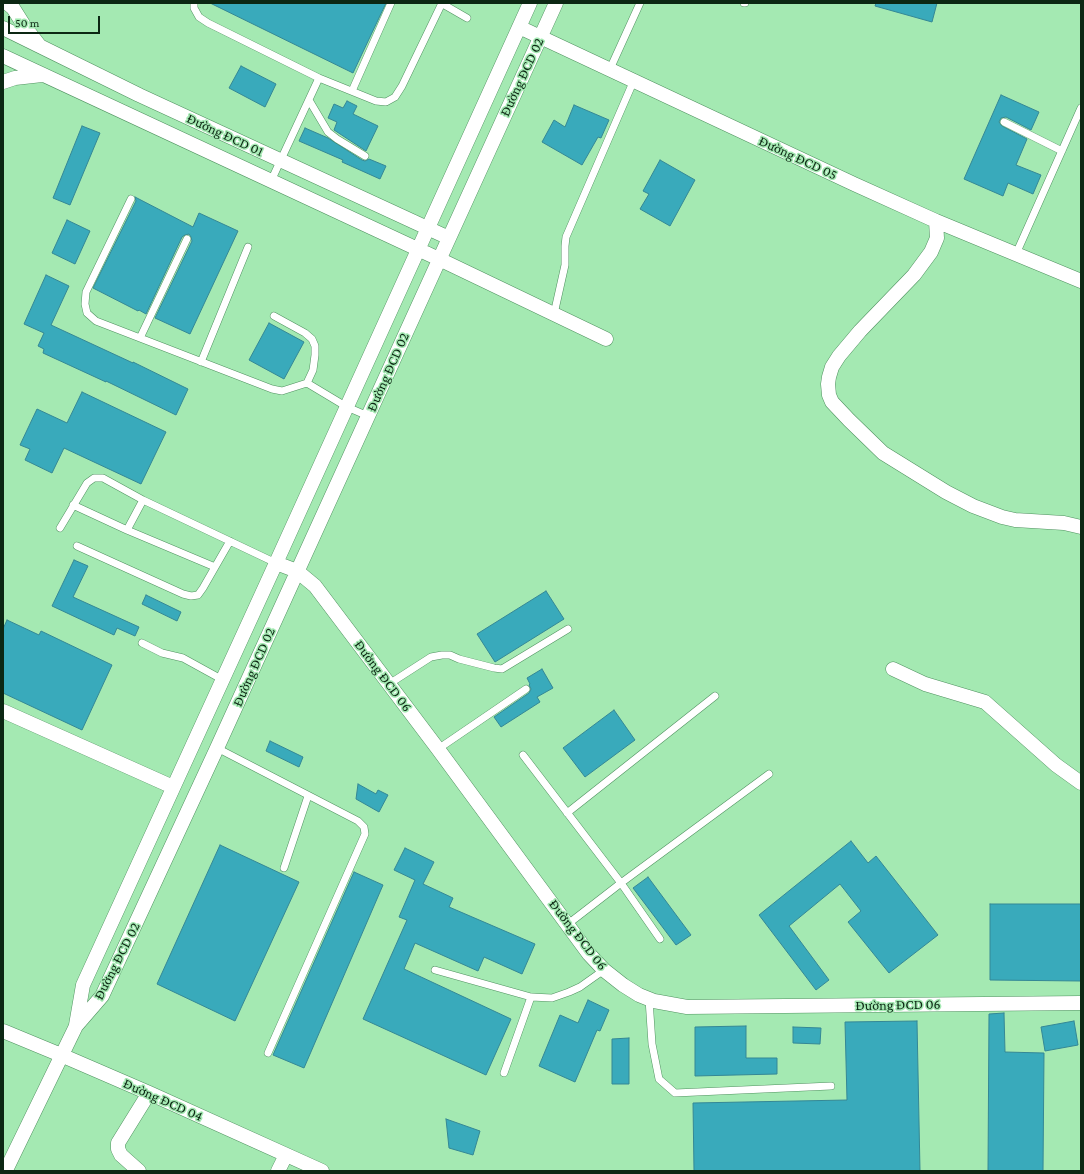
<!DOCTYPE html>
<meta charset="utf-8">
<style>
body{margin:0}
#map{position:relative;width:1084px;height:1174px;overflow:hidden;background:#a4e9b2;font-family:"Crimson Pro",serif}
canvas{display:block}
.frame{position:absolute;inset:0;border:4px solid #0c2713;pointer-events:none}
.scale{position:absolute;left:8px;top:16px;width:92px;height:18px;box-sizing:border-box;border:2px solid #0c2713;border-top:0;padding-left:5px;font-size:12px;line-height:14px;white-space:nowrap;color:#0c2713;-webkit-text-stroke:3px #a4e9b2;paint-order:stroke}
</style>
<div id="map">
<canvas width="1084" height="1174"></canvas>
<div class="frame"></div>
<div class="scale">50 m</div>
</div>
<script>
const ctx = document.querySelector('canvas').getContext('2d');
ctx.lineJoin = 'round';
function fill(path, color) {
  ctx.fillStyle = color;
  ctx.fill(path, 'evenodd');
}
function poly(rows) {
  const path = new Path2D();
  for (const r of rows) {
    path.moveTo(r[0], r[1]);
    for (let i = 2; i < r.length; i += 2) path.lineTo(r[i], r[i + 1]);
  }
  return path;
}
function trace(path, color, width, dash) {
  ctx.strokeStyle = color;
  ctx.lineWidth = width;
  ctx.lineCap = dash ? 'butt' : 'round';
  ctx.setLineDash(dash || []);
  ctx.stroke(path);
}
function drawText(font, color, halo, rows, align = 'center') {
  ctx.font = font + ' "Crimson Pro",serif';
  ctx.lineWidth = 3;
  ctx.setLineDash([]);
  ctx.textBaseline = 'middle';
  ctx.strokeStyle = halo;
  ctx.fillStyle = color;
  for (const [text, x, y, turn = 0] of rows) {
    ctx.save();
    ctx.translate(x, y);
    ctx.rotate((+turn || 0) * Math.PI / 180);
    ctx.textAlign = isNaN(turn) ? turn : align;
    if (halo) ctx.strokeText(text, 0, 0);
    ctx.fillText(text, 0, 0);
    ctx.restore();
  }
}
const building = poly([
 [210,3,386,3,353,73,210,3],
 [876,3,937,3,932,22,875,6,876,3],
 [241,66,276,84,265,107,229,88,241,66],
 [1001,95,1039,112,1031,130,1006,117,1001,118,999,122,1002,126,1027,139,1016,165,1041,175,1033,194,1008,183,1003,196,964,179,1001,95],
 [347,101,357,106,353,114,378,126,366,151,334,130,337,122,328,118,334,104,343,108,347,101],
 [574,105,609,120,601,138,598,137,582,165,542,142,554,120,565,127,574,105],
 [82,126,100,133,70,205,53,198,82,126],
 [305,128,328,138,362,160,365,161,369,159,386,166,380,179,342,162,343,160,299,141,305,128],
 [660,160,695,180,670,226,640,209,649,194,643,191,660,160],
 [135,197,193,227,199,213,238,231,190,334,155,318,192,241,191,237,189,234,185,235,182,237,146,314,139,310,138,311,93,288,136,201,135,197],
 [67,220,90,231,75,264,52,253,67,220],
 [46,275,69,286,51,325,133,363,133,362,188,389,176,415,106,381,106,382,43,353,44,349,38,346,44,333,24,324,46,275],
 [269,323,304,342,284,379,249,360,269,323],
 [82,392,166,432,141,484,64,448,52,473,25,460,30,449,20,445,37,409,67,423,82,392],
 [74,560,88,566,73,597,139,627,135,636,117,628,114,635,52,606,74,560],
 [546,591,564,619,495,662,477,634,546,591],
 [146,595,181,612,177,621,142,604,146,595],
 [7,620,39,635,41,631,112,665,82,730,3,693,3,629,7,620],
 [542,669,553,688,537,697,540,702,501,727,494,717,529,693,531,689,529,685,530,684,527,678,542,669],
 [614,710,635,740,585,777,563,748,614,710],
 [270,741,303,757,299,767,266,751,270,741],
 [358,784,376,794,378,790,388,795,379,812,356,799,358,784],
 [851,841,868,863,876,856,938,935,889,973,848,922,861,911,840,884,789,926,829,980,816,990,759,915,851,841],
 [220,845,299,882,235,1021,157,984,220,845],
 [405,848,434,862,423,884,453,898,449,907,535,944,522,974,484,957,478,971,415,943,404,969,511,1019,486,1075,363,1019,407,920,399,917,415,880,394,870,405,848],
 [354,872,383,885,304,1068,273,1055,354,872],
 [648,877,691,935,676,945,633,888,648,877],
 [990,904,1081,904,1081,981,990,980,990,904],
 [588,1000,609,1010,600,1031,597,1030,575,1082,539,1066,560,1015,578,1023,588,1000],
 [1004,1013,1005,1052,1044,1053,1043,1171,988,1171,989,1014,1004,1013],
 [917,1021,920,1171,694,1171,693,1103,847,1100,845,1022,917,1021],
 [1074,1021,1078,1045,1045,1051,1041,1027,1074,1021],
 [746,1026,746,1058,777,1058,777,1074,695,1076,695,1027,746,1026],
 [793,1027,821,1028,820,1044,793,1043,793,1027],
 [629,1038,629,1084,612,1084,612,1039,629,1038],
 [446,1119,480,1131,473,1155,449,1148,446,1119]
]);
fill(building, '#39aabb');
trace(building, '#348795', 1);
const service = poly([
 [194,3,194,8,199,17,208,23,319,78,376,101,386,102,395,97,402,86,442,3],
 [441,3,467,18],
 [744,3,745,3],
 [610,69,640,3],
 [352,91,391,3],
 [309,100,328,132,337,139,365,156],
 [1004,122,1062,151],
 [271,181,319,78],
 [131,199,86,292,85,304,87,313,96,321,272,389,282,391,307,383,347,407,368,416],
 [1016,254,1081,108],
 [554,314,565,265,565,246,566,237,634,80],
 [274,316,305,333,312,339,315,346,315,355,313,370,307,383],
 [140,338,187,239],
 [201,362,248,247],
 [73,505,127,530,215,567],
 [60,528,87,483,94,478,103,478,143,500,276,563],
 [127,530,143,500],
 [77,546,183,594,191,596,198,595,203,588,230,541],
 [142,643,162,653,183,658,223,680],
 [389,684,431,657,442,655,450,655,459,659,494,668,502,669,568,629],
 [217,748,358,821,364,827,365,834,268,1053],
 [438,749,526,689],
 [523,755,621,883,660,939],
 [567,813,715,696],
 [284,868,308,796],
 [568,924,621,883,769,774],
 [435,970,531,997,552,998,569,992,580,987,604,970],
 [649,999,652,1044,659,1079,675,1093,831,1086],
 [504,1073,531,997]
]);
const minor = poly([
 [7,3,13,8,25,27,39,45],
 [519,27,854,184,936,221,1081,281],
 [3,28,139,95,449,238],
 [3,56,439,259,606,339],
 [3,82,15,78,42,75],
 [936,221,937,238,931,252,914,275,860,331,839,356,832,367,829,377,828,384,829,395,832,402,849,420,883,453,946,492,973,506,1002,517,1015,520,1064,523,1081,527],
 [276,563,297,571,315,586,438,749,589,954,604,970,623,985,639,995,654,1001,687,1007,1081,1003],
 [893,669,925,684,985,702,1056,765,1081,783],
 [3,711,173,787],
 [76,1025,83,985,276,563,530,3],
 [3,1031,61,1055,149,1093,322,1171],
 [6,1170,76,1026,102,996,217,748,556,3],
 [139,1171,121,1155,118,1149,118,1143,149,1093],
 [278,1171,286,1155]
]);
trace(service, '#509260', 8);
trace(minor, '#509260', 15);
trace(service, '#fff', 7);
trace(minor, '#fff', 14);
drawText('14px', '#0c2713', '#a4e9b2', [
 ["Đường ĐCD 02",522,77,-65],
 ["Đường ĐCD 01",225,135,25],
 ["Đường ĐCD 05",798,158,25],
 ["Đường ĐCD 02",388,372,-66],
 ["Đường ĐCD 02",254,667,-66],
 ["Đường ĐCD 06",383,676,53],
 ["Đường ĐCD 06",578,935,52],
 ["Đường ĐCD 02",117,961,-63],
 ["Đường ĐCD 06",898,1005,-1],
 ["Đường ĐCD 04",163,1100,24]
]);
</script>
